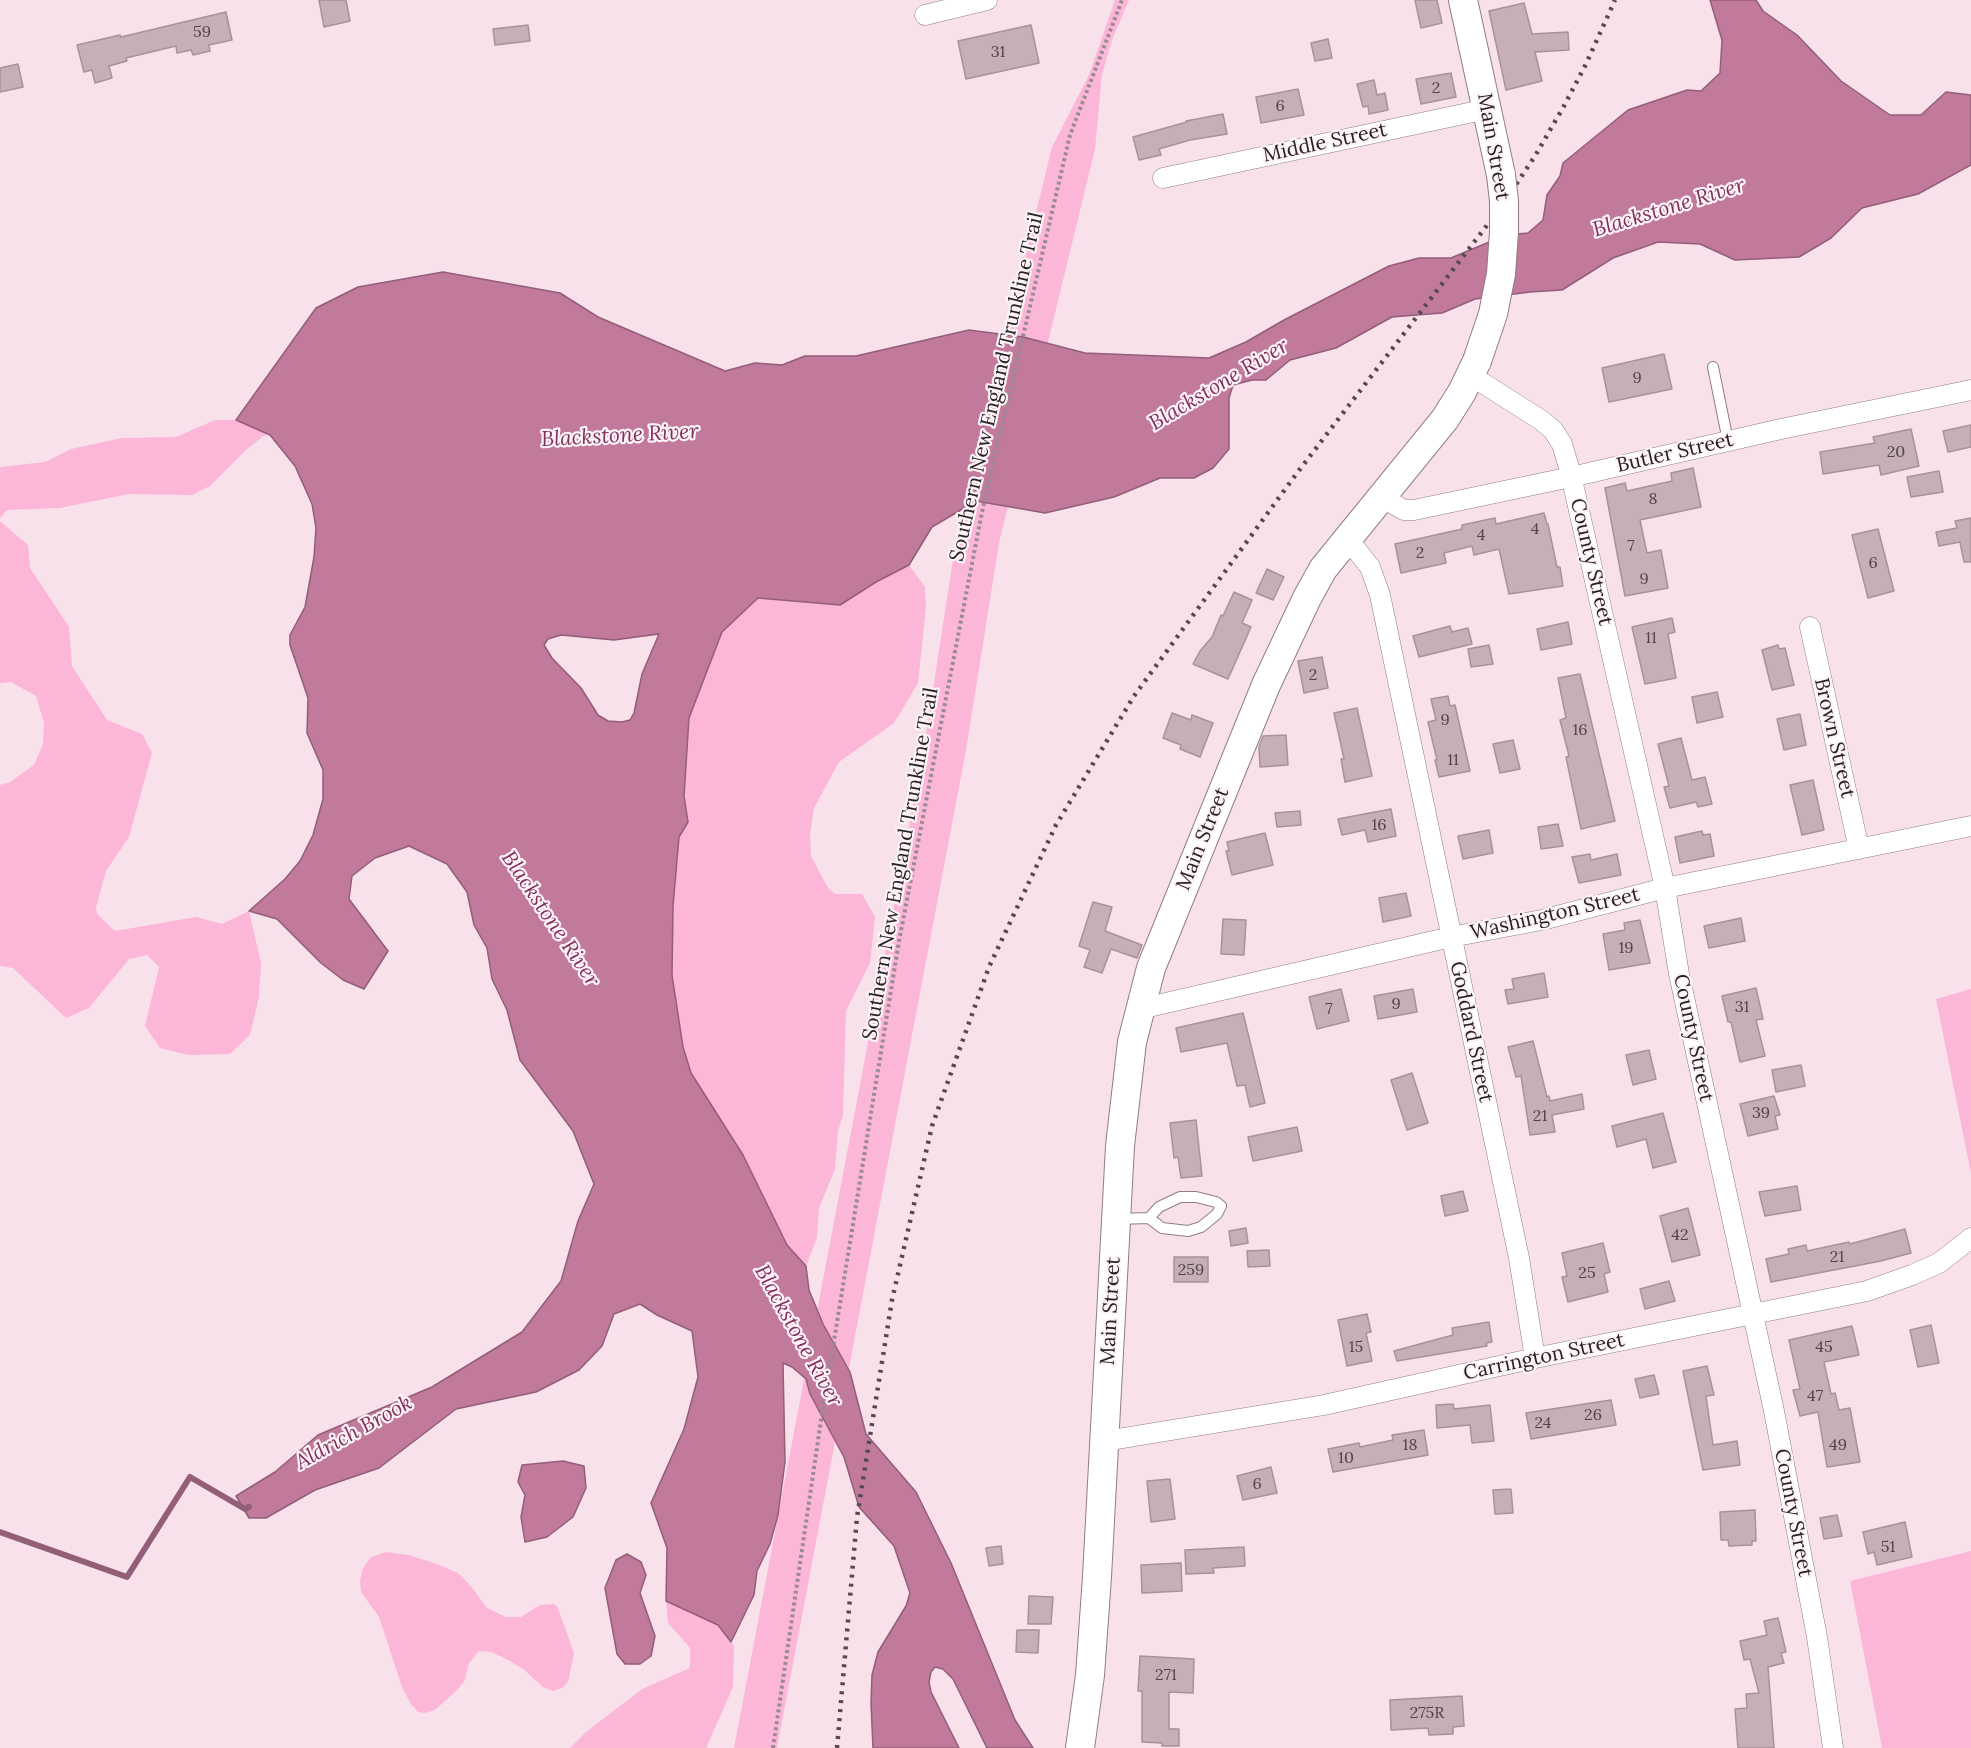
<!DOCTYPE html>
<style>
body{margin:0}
canvas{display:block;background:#f8e1eb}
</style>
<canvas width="1971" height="1748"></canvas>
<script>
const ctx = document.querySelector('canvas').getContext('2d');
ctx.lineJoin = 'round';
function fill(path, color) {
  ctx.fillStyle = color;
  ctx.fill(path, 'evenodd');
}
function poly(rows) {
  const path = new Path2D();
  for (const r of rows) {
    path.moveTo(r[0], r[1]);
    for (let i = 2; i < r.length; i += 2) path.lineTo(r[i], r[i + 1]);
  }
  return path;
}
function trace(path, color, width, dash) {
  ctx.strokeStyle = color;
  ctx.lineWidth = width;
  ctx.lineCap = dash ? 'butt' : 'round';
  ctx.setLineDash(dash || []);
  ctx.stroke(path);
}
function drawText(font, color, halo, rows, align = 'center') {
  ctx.font = font + ' Lora,serif';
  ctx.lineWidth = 4.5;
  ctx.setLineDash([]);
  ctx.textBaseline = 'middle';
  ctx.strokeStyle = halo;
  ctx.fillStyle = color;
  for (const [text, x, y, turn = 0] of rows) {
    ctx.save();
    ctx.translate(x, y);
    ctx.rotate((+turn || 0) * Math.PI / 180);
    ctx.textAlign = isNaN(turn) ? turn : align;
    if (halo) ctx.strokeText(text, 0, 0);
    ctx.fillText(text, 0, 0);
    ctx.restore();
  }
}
fill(poly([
 [1115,0,1129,0,1112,40,1102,74,1095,149,999,543,966,750,777,1748,734,1748,924,748,956,540,1052,147,1089,75],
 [215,420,236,420,268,435,263,436,246,450,210,486,192,495,129,494,60,508,7,510,0,518,0,467,45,462,71,449,122,438,176,437],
 [0,521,28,545,30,568,69,627,72,666,107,720,142,734,152,753,129,837,106,871,96,907,97,914,115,931,196,917,222,924,249,911,261,963,259,997,250,1035,230,1054,188,1055,160,1048,145,1026,159,967,147,955,129,959,89,1008,66,1018,13,968,0,966,0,785,10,782,34,765,43,744,44,723,36,696,11,682,0,683],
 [909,565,925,587,926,607,918,683,894,723,839,762,814,808,810,834,811,856,828,888,835,894,862,894,875,917,870,963,846,1011,843,1115,838,1131,835,1169,819,1208,817,1238,806,1266,787,1245,743,1155,691,1073,683,1047,672,975,673,906,679,837,688,822,684,796,689,718,722,632,758,598,840,605,876,582],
 [1971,989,1971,1173,1936,999],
 [1971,1551,1971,1748,1882,1748,1850,1581],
 [386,1552,408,1555,434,1563,458,1573,470,1585,487,1608,506,1617,521,1617,540,1605,553,1604,557,1606,574,1653,568,1682,562,1688,553,1691,543,1687,523,1669,510,1661,492,1652,479,1651,469,1663,464,1682,456,1691,435,1710,425,1713,418,1712,411,1704,402,1687,379,1617,361,1592,360,1580,363,1568,371,1557],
 [666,1601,718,1625,734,1646,733,1687,706,1748,570,1748,586,1732,642,1689,690,1668,690,1648,668,1623]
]), '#fcb6d7');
const water = poly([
 [1710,0,1756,0,1763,11,1797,35,1841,81,1890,115,1921,115,1946,92,1971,95,1971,165,1918,194,1862,208,1831,238,1799,257,1735,260,1700,244,1658,242,1613,258,1562,290,1530,292,1475,299,1442,313,1392,317,1336,348,1290,360,1266,380,1252,380,1233,385,1229,398,1229,449,1213,468,1194,478,1160,478,1114,497,1045,513,976,501,932,527,909,565,876,582,840,605,758,598,722,632,689,718,684,796,688,822,679,837,673,906,672,975,683,1047,691,1073,743,1155,787,1245,806,1266,809,1290,823,1324,850,1372,866,1434,916,1492,951,1563,1015,1720,1033,1748,987,1748,953,1679,943,1669,935,1667,931,1672,929,1682,931,1692,959,1748,873,1748,871,1703,872,1675,878,1652,906,1606,910,1593,894,1546,859,1507,844,1457,810,1394,806,1379,792,1367,783,1363,785,1462,778,1515,770,1544,757,1571,754,1595,731,1642,718,1625,666,1601,667,1548,651,1503,684,1429,698,1377,692,1331,657,1315,640,1304,614,1314,602,1346,579,1370,536,1392,456,1409,379,1468,315,1490,266,1518,249,1518,236,1496,275,1472,318,1435,432,1387,522,1332,561,1281,578,1221,594,1184,573,1131,520,1060,507,1010,492,979,487,948,474,925,467,892,447,864,409,846,375,858,352,876,349,899,388,951,364,989,343,980,321,963,277,919,249,911,285,879,300,861,313,835,323,799,323,770,307,733,308,698,290,645,290,635,305,607,314,557,316,528,312,504,295,466,270,435,236,420,316,308,358,287,443,272,560,293,598,317,725,371,755,363,782,365,805,356,856,356,969,330,1023,337,1085,353,1209,358,1246,342,1284,320,1389,266,1419,258,1451,258,1506,235,1528,233,1543,220,1547,195,1560,176,1563,163,1628,110,1687,90,1701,91,1720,73,1722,40,1710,0],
 [659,634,642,674,634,713,630,720,622,722,608,721,598,715,581,688,552,658,544,645,548,639,561,635,614,640,659,634],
 [563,1461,584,1466,586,1488,573,1517,547,1537,525,1542,521,1517,525,1495,518,1482,522,1465,563,1461],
 [627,1554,641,1562,646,1575,640,1593,655,1636,651,1656,640,1664,625,1664,617,1654,605,1588,616,1560,627,1554]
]);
fill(water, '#c1799c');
trace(water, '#935e78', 1.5);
trace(poly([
 [0,1532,127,1577,190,1477,245,1509,249,1507]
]), '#935e78', 6);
const building = poly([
 [319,0,346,0,350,21,324,27,319,0],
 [1415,0,1437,0,1442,23,1421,28,1415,0],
 [1524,3,1532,34,1568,32,1569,50,1535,52,1542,81,1506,90,1489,11,1524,3],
 [226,12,232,40,209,45,210,51,193,55,191,50,177,53,176,46,126,58,127,61,109,66,112,78,95,83,92,70,84,72,77,45,120,35,121,37,226,12],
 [528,25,530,41,495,45,493,29,528,25],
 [1031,25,1039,63,966,79,958,41,1031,25],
 [1328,39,1332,58,1315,61,1311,43,1328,39],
 [18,64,23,87,0,92,0,68,18,64],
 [1451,73,1456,97,1421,104,1416,79,1451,73],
 [1374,80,1377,95,1385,93,1388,110,1369,114,1368,106,1363,107,1357,84,1374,80],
 [1298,89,1304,115,1261,123,1256,97,1298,89],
 [1223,114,1227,134,1190,140,1159,149,1161,155,1139,160,1133,137,1187,122,1186,121,1223,114],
 [1664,354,1672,389,1609,402,1602,368,1664,354],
 [1971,425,1971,447,1948,452,1943,431,1971,425],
 [1911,429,1919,466,1881,475,1879,465,1823,474,1820,452,1875,443,1873,437,1911,429],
 [1693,468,1701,507,1640,520,1647,553,1661,550,1668,588,1625,596,1605,488,1625,483,1627,491,1672,481,1671,473,1693,468],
 [1939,471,1943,492,1911,497,1907,477,1939,471],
 [1544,513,1547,524,1548,524,1557,567,1560,567,1563,586,1509,594,1499,549,1474,555,1472,546,1444,553,1446,563,1401,573,1395,544,1462,529,1462,525,1495,518,1496,524,1544,513],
 [1971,518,1971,562,1964,562,1960,542,1939,546,1936,532,1957,528,1955,521,1971,518],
 [1878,529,1894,591,1868,598,1852,535,1878,529],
 [1267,569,1284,577,1273,600,1256,593,1267,569],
 [1234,592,1252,600,1242,623,1251,627,1228,679,1193,664,1200,651,1212,637,1221,615,1223,616,1234,592],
 [1672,618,1675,632,1668,634,1676,678,1645,684,1632,627,1672,618],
 [1568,622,1572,644,1541,650,1537,629,1568,622],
 [1450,626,1452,632,1468,628,1472,644,1419,657,1413,636,1450,626],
 [1489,645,1493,664,1471,667,1468,649,1489,645],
 [1778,645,1779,649,1785,648,1794,685,1772,690,1762,650,1778,645],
 [1322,657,1328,688,1304,693,1298,661,1322,657],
 [1580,674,1615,821,1581,829,1566,757,1569,756,1560,720,1566,718,1558,678,1580,674],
 [1717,692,1723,717,1697,723,1692,697,1717,692],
 [1448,696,1450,706,1455,705,1470,771,1439,777,1435,760,1437,760,1428,722,1436,720,1431,699,1448,696],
 [1357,708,1372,776,1345,782,1341,759,1344,759,1334,713,1357,708],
 [1172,713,1191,720,1192,715,1213,723,1200,757,1180,749,1181,745,1163,738,1172,713],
 [1800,714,1806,745,1784,750,1777,719,1800,714],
 [1286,735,1288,765,1260,767,1259,747,1263,736,1286,735],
 [1681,738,1692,780,1705,777,1712,804,1698,807,1696,802,1670,808,1664,787,1669,786,1658,744,1681,738],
 [1513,740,1520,769,1500,773,1493,744,1513,740],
 [1813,780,1824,830,1802,835,1790,785,1813,780],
 [1391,809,1396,836,1368,842,1365,830,1342,835,1338,819,1391,809],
 [1300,811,1301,825,1277,827,1275,813,1300,811],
 [1558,824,1563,846,1541,849,1538,827,1558,824],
 [1489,830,1493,853,1463,859,1458,836,1489,830],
 [1702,831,1703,835,1710,834,1714,856,1680,863,1675,837,1702,831],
 [1265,833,1273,865,1232,875,1226,851,1229,851,1227,842,1265,833],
 [1590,854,1591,860,1617,854,1621,875,1579,883,1572,857,1590,854],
 [1406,893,1411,916,1383,922,1379,898,1406,893],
 [1093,902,1112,907,1105,931,1142,945,1137,958,1111,949,1102,973,1084,967,1090,950,1079,946,1093,902],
 [1741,918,1745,941,1709,948,1704,926,1741,918],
 [1223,919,1246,920,1244,955,1221,954,1223,919],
 [1640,920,1650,963,1609,970,1603,934,1625,930,1624,923,1640,920],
 [1544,973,1548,997,1508,1004,1505,990,1514,989,1512,979,1544,973],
 [1756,988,1763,1019,1756,1020,1765,1056,1740,1062,1731,1022,1728,1022,1722,996,1756,988],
 [1341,989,1349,1021,1317,1029,1309,997,1341,989],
 [1413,989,1417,1012,1378,1019,1374,996,1413,989],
 [1243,1013,1265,1103,1250,1107,1245,1085,1237,1086,1227,1043,1181,1052,1176,1028,1243,1013],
 [1533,1041,1547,1097,1549,1096,1550,1101,1582,1094,1584,1109,1552,1115,1555,1132,1530,1135,1521,1076,1516,1077,1508,1047,1533,1041],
 [1649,1050,1656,1079,1633,1085,1626,1055,1649,1050],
 [1801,1065,1805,1086,1776,1092,1772,1070,1801,1065],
 [1412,1073,1428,1123,1407,1130,1391,1080,1412,1073],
 [1774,1096,1780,1115,1775,1116,1778,1129,1748,1136,1740,1104,1774,1096],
 [1663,1113,1676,1162,1653,1168,1646,1139,1617,1147,1612,1126,1663,1113],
 [1196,1120,1202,1176,1181,1178,1178,1157,1174,1158,1170,1123,1196,1120],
 [1297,1127,1302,1151,1253,1161,1248,1137,1297,1127],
 [1797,1186,1801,1210,1765,1216,1759,1192,1797,1186],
 [1463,1191,1468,1211,1445,1216,1441,1196,1463,1191],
 [1688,1208,1700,1255,1672,1262,1660,1216,1688,1208],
 [1246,1228,1248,1243,1231,1246,1229,1231,1246,1228],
 [1905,1229,1911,1253,1881,1261,1771,1282,1766,1259,1789,1254,1788,1249,1806,1245,1807,1251,1849,1242,1850,1244,1905,1229],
 [1603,1243,1610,1272,1604,1274,1608,1292,1568,1302,1562,1277,1567,1276,1562,1253,1603,1243],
 [1269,1250,1270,1266,1248,1267,1247,1251,1269,1250],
 [1174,1257,1208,1257,1208,1282,1174,1282,1174,1257],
 [1669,1281,1675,1301,1645,1309,1640,1289,1669,1281],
 [1367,1314,1371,1332,1366,1333,1372,1361,1347,1366,1338,1320,1367,1314],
 [1489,1322,1492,1342,1486,1343,1487,1346,1397,1361,1394,1351,1453,1335,1452,1328,1489,1322],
 [1931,1325,1939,1363,1918,1367,1910,1330,1931,1325],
 [1852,1326,1859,1355,1824,1362,1831,1394,1835,1393,1839,1410,1850,1408,1860,1462,1827,1467,1818,1412,1800,1416,1793,1390,1800,1389,1789,1340,1852,1326],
 [1707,1366,1714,1395,1706,1396,1713,1445,1737,1441,1740,1465,1703,1470,1683,1371,1707,1366],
 [1654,1375,1659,1394,1640,1398,1635,1379,1654,1375],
 [1611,1400,1616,1425,1531,1439,1526,1413,1611,1400],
 [1453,1404,1454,1409,1490,1405,1494,1441,1472,1443,1470,1425,1437,1428,1436,1405,1453,1404],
 [1424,1430,1428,1455,1333,1472,1328,1449,1359,1443,1360,1447,1393,1440,1392,1435,1424,1430],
 [1271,1467,1277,1493,1243,1500,1237,1476,1271,1467],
 [1170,1479,1175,1519,1151,1522,1147,1481,1170,1479],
 [1511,1489,1513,1513,1495,1514,1493,1490,1511,1489],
 [1755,1510,1756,1541,1752,1541,1752,1545,1729,1546,1728,1540,1721,1540,1720,1512,1755,1510],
 [1837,1515,1842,1536,1824,1539,1820,1518,1837,1515],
 [1905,1522,1912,1557,1877,1565,1874,1552,1868,1554,1863,1532,1905,1522],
 [1001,1546,1003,1564,989,1566,986,1548,1001,1546],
 [1244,1547,1245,1566,1213,1568,1214,1573,1186,1574,1185,1550,1244,1547],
 [1181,1563,1182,1591,1142,1593,1141,1565,1181,1563],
 [1029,1596,1053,1597,1051,1624,1028,1624,1029,1596],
 [1778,1618,1786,1652,1781,1653,1784,1663,1768,1667,1774,1748,1738,1748,1735,1709,1747,1708,1746,1694,1759,1693,1750,1659,1744,1660,1740,1641,1767,1635,1764,1621,1778,1618],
 [1017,1630,1039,1630,1038,1653,1016,1652,1017,1630],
 [1140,1656,1194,1659,1193,1693,1169,1692,1169,1729,1179,1729,1179,1746,1162,1746,1162,1743,1142,1742,1142,1691,1138,1691,1140,1656],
 [1462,1696,1464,1726,1453,1727,1453,1734,1429,1735,1428,1728,1391,1730,1390,1700,1462,1696]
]);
fill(building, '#c6afb9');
trace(building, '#a7929b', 1.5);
const service = poly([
 [1713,367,1728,441],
 [1116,1219,1149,1218,1159,1207,1180,1197,1196,1197,1216,1202,1221,1206,1217,1214,1201,1227,1188,1231,1162,1228,1149,1218]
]);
const minor = poly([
 [925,15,987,0],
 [1163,178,1487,109],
 [1470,375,1541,420,1553,430,1562,444,1570,471,1665,888,1679,974,1774,1411,1817,1637,1833,1748],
 [1381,497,1404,510,1414,510,1571,477,1781,429,1971,390],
 [1347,538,1370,567,1380,595,1519,1258,1535,1358],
 [1810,627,1859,849],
 [1140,1009,1451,937,1542,920,1665,888,1971,826],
 [1105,1441,1324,1405,1535,1358,1867,1291,1912,1275,1939,1263,1971,1238]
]);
const secondary = poly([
 [1463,0,1501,175],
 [1080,1748,1090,1675,1097,1577,1120,1146,1132,1042,1151,968,1266,685,1307,598,1323,569,1445,419,1462,392,1477,361]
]);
trace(service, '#917d86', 12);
trace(minor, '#917d86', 21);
trace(secondary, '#917d86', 30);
trace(poly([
 [773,1748,820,1427,899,941,982,512,1070,135,1122,0]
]), '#9a8a91', 4, [3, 3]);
trace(service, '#fff', 10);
trace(minor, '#fff', 20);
trace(secondary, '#fff', 28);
trace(poly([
 [837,1748,857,1517,892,1300,932,1126,989,967,1056,825,1134,696,1297,473,1501,207,1535,156,1564,106,1586,64,1615,0]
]), '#55494f', 4.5, [3, 6]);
const secondaryBridge = poly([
 [1477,361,1493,314,1501,274,1504,232,1504,201,1501,175]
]);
trace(secondaryBridge, '#917d86', 30, []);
trace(secondaryBridge, '#fff', 28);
drawText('16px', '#504449', null, [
 ["59",202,32],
 ["31",998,52],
 ["2",1436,88],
 ["6",1280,106],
 ["9",1637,378],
 ["20",1896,452],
 ["8",1653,499],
 ["4",1535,529],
 ["4",1481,535],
 ["7",1631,546],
 ["2",1420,553],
 ["6",1873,563],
 ["9",1644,579],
 ["11",1651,638],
 ["2",1313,675],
 ["9",1445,720],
 ["16",1580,730],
 ["11",1453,760],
 ["16",1379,825],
 ["19",1626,948],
 ["9",1396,1004],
 ["31",1742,1007],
 ["7",1329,1009],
 ["39",1761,1113],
 ["21",1540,1116],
 ["42",1680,1235],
 ["21",1837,1257],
 ["259",1191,1270],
 ["25",1587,1273],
 ["15",1356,1347],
 ["45",1824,1347],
 ["47",1815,1396],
 ["26",1593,1415],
 ["24",1543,1423],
 ["18",1410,1445],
 ["49",1838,1445],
 ["10",1346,1458],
 ["6",1257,1484],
 ["51",1888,1547],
 ["271",1166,1675],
 ["275R",1427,1713]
]);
drawText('20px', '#292024', '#fcf3f7', [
 ["Middle Street",1325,143,-12],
 ["Main Street",1493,147,80],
 ["Southern New England Trunkline Trail",997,387,-77],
 ["Butler Street",1675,453,-13],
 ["County Street",1591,562,77],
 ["Brown Street",1834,738,77],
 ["Main Street",1203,839,-68],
 ["Southern New England Trunkline Trail",901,864,-80],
 ["Washington Street",1555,914,-13],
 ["Goddard Street",1471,1032,78],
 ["County Street",1693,1038,78],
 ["Main Street",1111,1311,-87],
 ["Carrington Street",1544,1357,-12],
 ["County Street",1793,1513,79]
]);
drawText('italic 21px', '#842e5e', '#fcf3f7', [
 ["Blackstone River",1669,208,-17],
 ["Blackstone River",1219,385,-31],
 ["Blackstone River",620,436,-3],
 ["Blackstone River",550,919,56],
 ["Blackstone River",798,1336,61],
 ["Aldrich Brook",354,1433,-29]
]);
</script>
